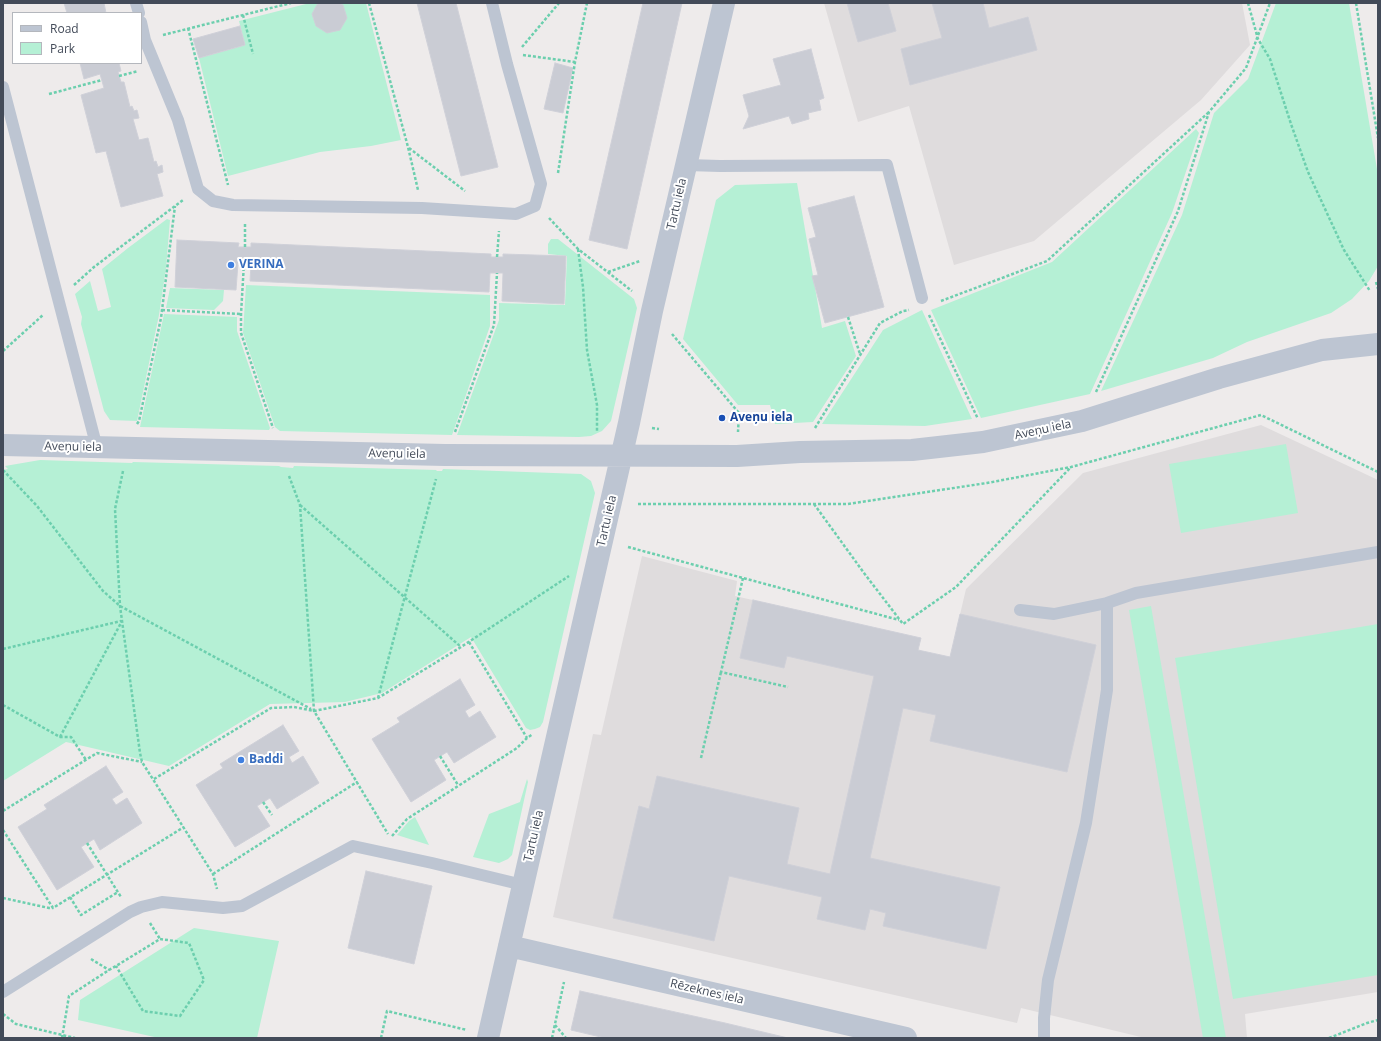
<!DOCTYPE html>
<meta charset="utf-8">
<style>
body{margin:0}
#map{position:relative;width:1381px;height:1041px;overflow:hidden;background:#eeebeb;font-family:"Open Sans",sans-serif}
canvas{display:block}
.frame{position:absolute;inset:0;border:4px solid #434b59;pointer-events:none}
.legend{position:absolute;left:12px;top:12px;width:130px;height:52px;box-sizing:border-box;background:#fff;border:1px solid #b4b7bd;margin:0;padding:5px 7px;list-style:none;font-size:12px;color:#434b59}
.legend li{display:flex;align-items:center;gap:8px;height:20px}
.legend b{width:20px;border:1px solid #b4b7bd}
</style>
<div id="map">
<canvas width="1381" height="1041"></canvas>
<div class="frame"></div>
<ul class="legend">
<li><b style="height:5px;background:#bdc5d2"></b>Road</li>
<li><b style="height:11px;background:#b5f0d5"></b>Park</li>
</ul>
</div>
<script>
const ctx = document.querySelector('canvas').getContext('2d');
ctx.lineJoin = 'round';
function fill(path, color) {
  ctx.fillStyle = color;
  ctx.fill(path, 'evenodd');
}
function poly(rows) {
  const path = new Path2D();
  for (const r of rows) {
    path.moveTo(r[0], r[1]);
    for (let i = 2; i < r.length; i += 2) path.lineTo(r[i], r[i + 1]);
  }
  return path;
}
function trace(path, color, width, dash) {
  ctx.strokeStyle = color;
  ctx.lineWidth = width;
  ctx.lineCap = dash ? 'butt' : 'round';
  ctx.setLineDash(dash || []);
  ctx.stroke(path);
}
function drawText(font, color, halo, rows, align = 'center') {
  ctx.font = font + ' "Open Sans",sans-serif';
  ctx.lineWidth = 4;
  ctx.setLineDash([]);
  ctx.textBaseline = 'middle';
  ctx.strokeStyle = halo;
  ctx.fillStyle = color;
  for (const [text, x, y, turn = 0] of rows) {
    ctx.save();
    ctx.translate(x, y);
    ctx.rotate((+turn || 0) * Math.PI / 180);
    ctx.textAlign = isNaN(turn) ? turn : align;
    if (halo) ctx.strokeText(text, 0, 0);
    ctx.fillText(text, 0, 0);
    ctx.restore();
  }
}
fill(poly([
 [824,3,1242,3,1250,45,1201,100,1034,241,954,265,909,106,858,122],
 [1261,425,1378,480,1378,992,1245,1014,1247,1038,1145,1038,1021,1008,1017,1023,553,917,593,734,601,735,642,556,737,581,735,596,921,638,918,650,950,657,966,589,1083,473]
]), '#dfdcdd');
fill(poly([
 [310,3,366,3,401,140,371,146,320,152,228,176,199,58,245,45,239,21],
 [1276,3,1349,3,1378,175,1378,266,1369,281,1352,299,1331,313,1247,342,1213,358,1101,391,1182,215,1214,113,1248,79],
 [1196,129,1199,133,1172,213,1090,394,981,418,931,310,1052,262],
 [797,183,822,328,845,321,856,356,813,422,775,424,770,405,738,405,683,339,716,200,735,185],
 [167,219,170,220,166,268,159,315,137,421,110,420,104,411,81,324,82,317,75,294,90,281,98,311,111,307,102,269,128,248],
 [551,239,558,239,634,299,637,308,611,421,602,431,591,436,579,437,457,435,499,320,499,303,565,305,567,256,548,254,548,244],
 [246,285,490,295,490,326,452,435,280,431,275,427,243,333],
 [170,288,224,290,223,301,214,310,166,308],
 [922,310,972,419,925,426,822,424,883,330],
 [164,314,237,317,237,331,270,428,269,430,140,427],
 [1286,444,1298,513,1181,533,1169,464],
 [40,460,132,463,133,462,279,466,281,467,293,468,294,466,437,470,436,471,442,471,443,469,581,474,591,481,595,493,543,722,540,727,535,729,530,730,526,728,471,637,382,693,345,702,270,704,169,766,66,742,3,781,3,470,8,469,5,466],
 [1151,606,1226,1038,1203,1038,1129,610],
 [1378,624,1378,975,1233,999,1175,658],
 [527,779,528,782,512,855,508,859,499,863,473,857,489,814,520,802],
 [415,817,429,845,397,835,409,821],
 [194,928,279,941,257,1038,159,1038,78,1020,80,1000]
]), '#b5f0d5');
const building = poly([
 [64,3,104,3,106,13,67,13,64,3],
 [318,3,339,3,343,5,347,18,340,30,327,33,316,26,312,14,318,3],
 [417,3,456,3,498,167,461,176,417,3],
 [643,3,682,3,627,249,589,240,643,3],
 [847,3,888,3,896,31,858,42,847,3],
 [932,3,983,3,989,28,1028,17,1037,50,910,85,901,49,942,38,932,3],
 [240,26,245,45,199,58,193,39,240,26],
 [811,49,824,98,819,100,821,110,808,113,809,119,792,124,789,116,743,129,749,116,743,95,781,85,773,59,811,49],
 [80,63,119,63,121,71,118,72,121,82,124,82,130,107,132,106,134,111,137,110,139,118,133,119,139,140,148,138,154,162,156,161,158,167,162,165,163,172,157,174,163,196,121,207,106,151,96,153,81,95,104,88,100,74,84,79,80,63],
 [555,63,573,68,563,113,544,109,555,63],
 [854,196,884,307,825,323,812,276,818,275,809,239,816,237,808,208,854,196],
 [177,240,239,243,238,247,251,247,251,243,491,254,491,257,503,257,503,254,566,256,564,304,502,301,503,273,490,273,489,292,250,281,251,264,238,263,236,290,175,287,177,240],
 [753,600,921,638,918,650,950,657,960,614,1096,645,1067,772,930,741,936,715,903,708,870,858,1000,887,986,949,883,926,886,913,870,909,865,930,817,919,822,897,729,876,714,941,613,918,639,806,649,809,657,776,799,808,787,864,830,874,874,676,787,656,784,668,740,658,753,600],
 [460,679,475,705,465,711,469,718,480,711,496,737,454,763,447,752,434,760,446,780,411,802,372,739,400,722,397,718,460,679],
 [283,725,299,751,289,757,292,763,303,756,319,783,277,809,270,798,257,806,270,826,235,847,196,785,223,768,220,764,283,725],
 [106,766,123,792,112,799,116,805,127,798,142,823,100,850,94,839,81,847,94,867,57,890,18,827,47,809,44,805,106,766],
 [366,871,432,886,414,964,348,948,366,871],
 [580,991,725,1023,788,1038,605,1038,571,1030,580,991]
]);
fill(building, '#caccd4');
trace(building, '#cfd0d8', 1);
trace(poly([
 [369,3,408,147,418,190],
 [1248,3,1258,39,1270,59,1291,124,1308,172,1344,250,1370,291],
 [1356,3,1378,138],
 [243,15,253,54],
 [188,28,228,185],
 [163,35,291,3],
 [522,47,559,3],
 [523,55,575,62],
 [119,76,138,71],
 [49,94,102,80],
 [409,148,465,191],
 [558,173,575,62,587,3],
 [549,218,578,249,632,291],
 [245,247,245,223],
 [578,249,583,287,587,350,597,405,597,432],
 [497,257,499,231],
 [244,263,241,314,241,333,273,428],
 [608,272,640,261],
 [1376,282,1378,289],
 [74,285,94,267,183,200],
 [941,301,1047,261,1209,112],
 [162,310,241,314],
 [929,315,978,419],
 [848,317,860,354],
 [672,334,739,413,738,432],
 [3,351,43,315],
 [1096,392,1178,211,1209,112,1246,68,1270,3],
 [137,424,139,421,161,318,175,206],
 [652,428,659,429],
 [815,428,880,323,903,311,909,310],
 [455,432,494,325,497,273],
 [3,470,37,506,103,591,120,606,311,709],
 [123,471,115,509,120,606,140,753,142,762,213,874,217,889],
 [289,476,300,505,314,711,388,834],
 [638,504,848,504,987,483,1071,467,1261,415,1378,472],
 [814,504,864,573,903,624,956,587,1071,467],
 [300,505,461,647],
 [628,547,899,620],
 [743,578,721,672,788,687],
 [469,642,527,738],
 [3,649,121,621],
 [378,698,436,479],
 [3,705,60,737,71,737,86,760],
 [60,737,122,621],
 [440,756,458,785],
 [701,758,721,672],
 [154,779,271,708,294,707,314,711,378,698,461,647,569,576],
 [263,802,272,815],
 [3,811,97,753,142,762],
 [3,830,53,908,184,827],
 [392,836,407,819,517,748,527,738,533,734],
 [87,843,121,897],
 [213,874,357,782],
 [70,897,81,915,118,892],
 [3,898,49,908,53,908],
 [150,923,160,939],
 [91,959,109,970],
 [3,1014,16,1024,75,1038],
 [555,1025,566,1038],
 [62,1038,69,996,109,970,116,966,160,939,189,943,204,980,180,1016,143,1011,116,966],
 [381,1038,387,1011,467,1030],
 [552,1038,564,982],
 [1329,1038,1367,1023,1378,1020]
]), '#6ccfae', 2.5, [3, 2]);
trace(poly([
 [136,3,139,13],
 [141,22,145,40,178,120,198,189,213,201,233,205,422,208,516,214,535,206,541,184,507,64,492,3],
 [3,87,97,448],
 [687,165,720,166,887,165,922,298],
 [1107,603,1136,593,1378,552],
 [1020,610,1054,614,1107,603,1107,690,1086,823,1048,980,1044,1018,1044,1038],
 [3,992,130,912,141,907,162,902,223,908,242,906,353,846,432,863,523,885]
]), '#bdc5d2', 12);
trace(poly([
 [3,445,445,455,737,456,800,452,912,450,983,442,1082,421,1219,378,1322,350,1378,344],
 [509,946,906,1038],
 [488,1038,629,423,652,311,724,3]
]), '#bdc5d2', 22);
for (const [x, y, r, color] of [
 [231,265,4,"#3f7fe0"],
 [722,418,4,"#1a4fb4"],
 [241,760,4,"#3f7fe0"]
]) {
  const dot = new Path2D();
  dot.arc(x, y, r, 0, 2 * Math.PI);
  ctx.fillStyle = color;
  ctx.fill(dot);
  trace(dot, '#fff', 1.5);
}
drawText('12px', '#434b59', '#fff', [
 ["Tartu iela",677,204,-77],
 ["Aveņu iela",1043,430,-12],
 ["Aveņu iela",73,447,1],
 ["Aveņu iela",397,454,1],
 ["Tartu iela",607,521,-77],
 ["Tartu iela",534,836,-77],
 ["Rēzeknes iela",707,992,13]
]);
drawText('bold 12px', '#366cbe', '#fff', [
 ["VERINA",239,265],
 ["Baddi",249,760]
], 'left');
drawText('bold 12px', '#164399', '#fff', [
 ["Aveņu iela",730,418]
], 'left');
</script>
